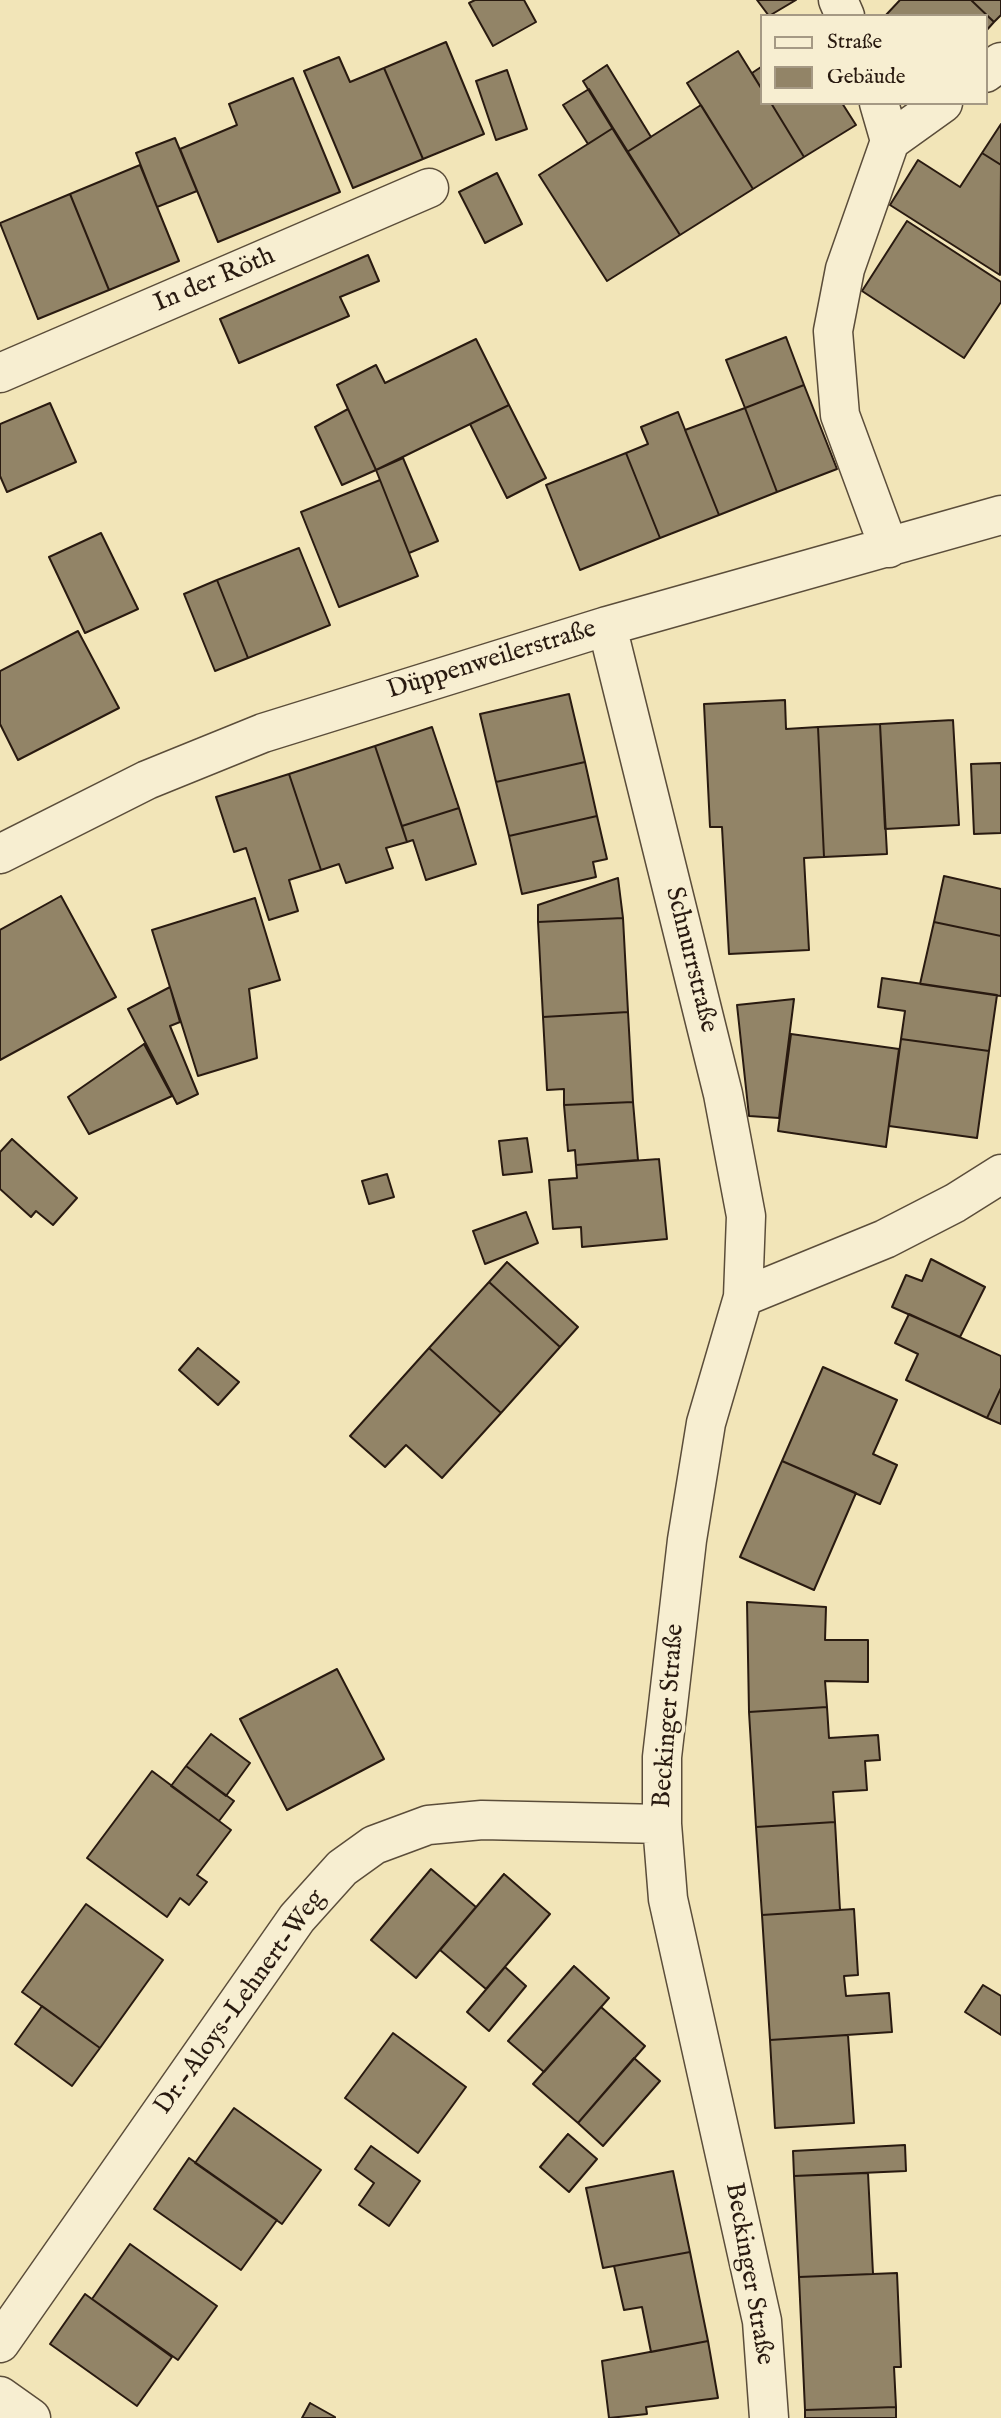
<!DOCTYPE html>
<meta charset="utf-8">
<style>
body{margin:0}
#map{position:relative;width:1001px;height:2418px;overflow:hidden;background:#f2e5b8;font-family:"IM FELL English",serif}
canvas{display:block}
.legend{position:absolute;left:760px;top:14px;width:228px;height:91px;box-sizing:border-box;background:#f7eed1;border:2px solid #a59984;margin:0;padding:9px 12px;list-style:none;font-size:21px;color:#291a10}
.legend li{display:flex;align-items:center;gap:14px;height:35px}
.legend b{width:35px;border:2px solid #a59984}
</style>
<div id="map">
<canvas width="1001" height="2418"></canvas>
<ul class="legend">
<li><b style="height:9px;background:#f7eed1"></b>Straße</li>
<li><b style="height:19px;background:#928467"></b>Gebäude</li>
</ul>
</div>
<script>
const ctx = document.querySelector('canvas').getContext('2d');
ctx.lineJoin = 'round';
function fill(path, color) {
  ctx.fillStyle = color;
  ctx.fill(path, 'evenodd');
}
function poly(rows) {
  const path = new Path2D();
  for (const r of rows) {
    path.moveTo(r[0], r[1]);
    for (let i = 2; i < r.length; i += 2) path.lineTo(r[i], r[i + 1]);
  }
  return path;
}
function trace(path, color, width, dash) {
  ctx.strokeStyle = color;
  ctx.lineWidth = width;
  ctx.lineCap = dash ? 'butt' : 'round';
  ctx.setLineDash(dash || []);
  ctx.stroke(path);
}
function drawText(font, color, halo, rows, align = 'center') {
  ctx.font = font + ' "IM FELL English",serif';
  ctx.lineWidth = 7;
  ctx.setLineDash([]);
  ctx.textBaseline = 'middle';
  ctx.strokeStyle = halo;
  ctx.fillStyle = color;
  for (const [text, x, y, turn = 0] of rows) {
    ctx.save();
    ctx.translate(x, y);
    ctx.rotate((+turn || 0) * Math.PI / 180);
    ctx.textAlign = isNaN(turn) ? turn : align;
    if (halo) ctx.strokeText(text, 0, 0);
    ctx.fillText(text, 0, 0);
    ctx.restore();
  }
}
const building = poly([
 [475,0,524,0,536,22,493,46,469,3,475,0],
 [757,0,796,0,769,16,757,0],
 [900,0,971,0,994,22,985,32,985,16,885,16,900,0],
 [971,0,1001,0,1001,15,994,22,971,0],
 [446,42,484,134,423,159,384,68,446,42],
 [738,51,761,88,761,103,771,103,804,157,753,189,687,83,738,51],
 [339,57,350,82,384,68,423,159,353,188,304,71,339,57],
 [607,65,651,137,627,152,583,81,607,65],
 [761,67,761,88,752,73,761,67],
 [507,70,527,129,496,140,476,81,507,70],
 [293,78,340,192,218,242,180,149,237,125,229,104,293,78],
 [589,89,613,128,588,144,563,105,589,89],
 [771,103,842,103,856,125,804,157,771,103],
 [701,105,753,189,680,235,627,152,701,105],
 [1001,124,1001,165,982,153,1001,124],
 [613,128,680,235,607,281,539,175,613,128],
 [175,138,197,191,157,207,136,153,175,138],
 [982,153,1001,165,1000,275,890,205,918,160,960,187,982,153],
 [140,165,179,261,109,290,70,194,140,165],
 [497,173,522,224,485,243,459,192,497,173],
 [70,194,109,290,38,319,0,223,70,194],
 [907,221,1001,282,1001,302,964,358,862,291,907,221],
 [368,255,379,281,340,297,349,316,239,363,220,319,368,255],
 [786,337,804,385,745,408,726,360,786,337],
 [476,339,509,405,376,470,337,385,376,365,385,383,476,339],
 [804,385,837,469,777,492,745,408,804,385],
 [50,403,76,462,7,492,0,476,0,424,50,403],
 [509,405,546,478,507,498,470,424,509,405],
 [745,408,777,492,719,515,685,430,745,408],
 [348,409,376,470,342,485,315,427,348,409],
 [678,412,719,515,660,538,626,453,648,444,641,427,678,412],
 [626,453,660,538,580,570,546,485,626,453],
 [403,458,438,541,409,553,376,470,403,458],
 [380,480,418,576,339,607,301,512,380,480],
 [101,533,138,609,85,633,49,557,101,533],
 [299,548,330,625,248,658,217,580,299,548],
 [217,580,248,658,215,671,184,594,217,580],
 [78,631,119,708,18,760,0,724,0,671,78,631],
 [569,694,585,762,496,782,480,714,569,694],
 [785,700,786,729,818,727,824,857,804,858,809,950,729,954,722,827,710,827,704,704,785,700],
 [953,720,959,825,885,829,880,724,953,720],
 [880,724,887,854,824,857,818,727,880,724],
 [432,727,459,808,402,826,375,746,432,727],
 [375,746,407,842,386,848,393,868,346,883,339,864,321,870,289,774,375,746],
 [585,762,597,816,509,836,496,782,585,762],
 [1001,763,1001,833,974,834,971,764,1001,763],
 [289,774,321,870,289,880,298,911,269,920,246,848,234,852,216,797,289,774],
 [459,808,476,864,426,880,413,840,407,842,402,826,459,808],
 [597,816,607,859,593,862,596,877,522,894,509,836,597,816],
 [944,876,1001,889,1001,936,934,922,944,876],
 [618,878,623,918,538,922,538,905,618,878],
 [61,896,116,997,0,1060,0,930,61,896],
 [255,898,280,980,249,989,257,1058,198,1076,152,930,255,898],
 [623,918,628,1012,543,1017,538,922,623,918],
 [934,922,1001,936,1001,996,920,984,934,922],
 [882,978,997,995,989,1051,901,1039,905,1011,878,1007,882,978],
 [170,987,180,1022,170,1026,198,1094,177,1104,128,1009,170,987],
 [794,999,779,1118,749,1116,737,1005,794,999],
 [628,1012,633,1102,564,1105,564,1089,547,1090,543,1017,628,1012],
 [791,1034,899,1049,886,1147,778,1131,791,1034],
 [901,1039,989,1051,977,1138,889,1126,901,1039],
 [144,1044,172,1096,89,1134,68,1097,144,1044],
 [633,1102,638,1160,576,1165,575,1150,568,1151,564,1105,633,1102],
 [527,1138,532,1172,503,1175,499,1141,527,1138],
 [12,1139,77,1198,53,1225,36,1211,31,1217,0,1189,0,1152,12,1139],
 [659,1159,667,1239,582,1247,581,1227,553,1229,549,1180,577,1178,576,1165,659,1159],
 [387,1174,394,1197,369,1204,362,1181,387,1174],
 [526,1212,538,1243,485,1264,473,1231,526,1212],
 [931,1259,985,1287,960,1337,892,1307,906,1275,922,1281,931,1259],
 [507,1262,578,1327,560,1347,489,1282,507,1262],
 [489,1282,560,1347,501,1413,429,1348,489,1282],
 [909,1314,1001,1356,1001,1388,987,1418,906,1380,918,1354,895,1343,909,1314],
 [198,1348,239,1382,218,1405,179,1370,198,1348],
 [429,1348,501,1413,442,1478,406,1445,385,1467,350,1436,429,1348],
 [823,1367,897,1400,873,1454,897,1465,880,1504,782,1461,823,1367],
 [1001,1388,1001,1424,987,1418,1001,1388],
 [782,1461,856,1493,814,1590,740,1557,782,1461],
 [747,1602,826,1607,825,1640,868,1640,868,1682,825,1681,827,1707,749,1712,747,1602],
 [337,1669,384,1759,287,1810,240,1719,337,1669],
 [827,1707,829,1738,878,1735,880,1760,865,1761,867,1790,833,1792,835,1822,756,1827,749,1712,827,1707],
 [211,1734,250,1763,226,1796,186,1766,211,1734],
 [186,1766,234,1801,219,1821,171,1786,186,1766],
 [152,1771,231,1830,197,1875,207,1882,189,1905,180,1898,167,1917,87,1858,152,1771],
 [835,1822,840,1910,762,1915,756,1827,835,1822],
 [431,1869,476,1907,416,1978,371,1940,431,1869],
 [504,1874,550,1914,486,1989,440,1950,504,1874],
 [86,1904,163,1960,100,2048,22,1992,86,1904],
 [854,1909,858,1975,844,1976,846,1996,889,1993,892,2032,770,2040,762,1915,854,1909],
 [574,1966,609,1998,544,2072,508,2041,574,1966],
 [505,1967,526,1986,489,2031,467,2012,505,1967],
 [983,1985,1001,1996,1001,2035,965,2012,983,1985],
 [42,2006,100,2048,72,2086,15,2044,42,2006],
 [601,2007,645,2046,578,2123,533,2084,601,2007],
 [393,2033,466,2087,418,2153,345,2098,393,2033],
 [848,2035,854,2123,775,2128,770,2040,848,2035],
 [634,2058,660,2081,603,2146,578,2123,634,2058],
 [234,2108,321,2170,282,2224,195,2163,234,2108],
 [568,2134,597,2159,569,2192,540,2167,568,2134],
 [905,2145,906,2171,794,2176,793,2151,905,2145],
 [371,2146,420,2181,389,2226,359,2205,374,2183,355,2169,371,2146],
 [189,2158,277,2220,241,2270,154,2209,189,2158],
 [673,2171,690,2252,603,2268,586,2188,673,2171],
 [868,2173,873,2274,799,2277,794,2176,868,2173],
 [130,2244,217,2306,178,2360,92,2299,130,2244],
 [690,2252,708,2341,651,2352,642,2307,624,2310,614,2266,690,2252],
 [897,2273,901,2367,894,2367,896,2407,805,2410,799,2277,897,2273],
 [85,2294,172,2357,137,2406,50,2344,85,2294],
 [708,2341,718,2398,646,2407,647,2414,609,2418,602,2361,708,2341],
 [310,2403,335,2417,335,2418,302,2418,310,2403],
 [896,2407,896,2418,805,2418,805,2410,896,2407]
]);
fill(building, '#928467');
trace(building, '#291a10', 2);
const minor = poly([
 [838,0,845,16],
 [985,73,1001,62],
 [879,103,890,141,845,269,833,331,840,415,889,548],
 [890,141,943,103],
 [0,373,429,188],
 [607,626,723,1094,746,1216,743,1297,706,1423,687,1540,662,1757,662,1824,668,1899,762,2321,769,2418],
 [0,854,147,780,263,733,607,626,1001,515],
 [743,1297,885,1239,955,1203,1001,1174],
 [0,2343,297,1918,342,1868,374,1845,428,1825,482,1820,662,1824],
 [0,2396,31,2418]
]);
trace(minor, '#5b4d3a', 41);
trace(minor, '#f7eed1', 38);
drawText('26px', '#291a10', '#f7eed1', [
 ["In der Röth",215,281,-23],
 ["Düppenweilerstraße",492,661,-17],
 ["Schnurrstraße",690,960,76],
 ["Beckinger Straße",670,1716,-86],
 ["Dr.-Aloys-Lehnert-Weg",241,2003,-54],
 ["Beckinger Straße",748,2274,80]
]);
</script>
